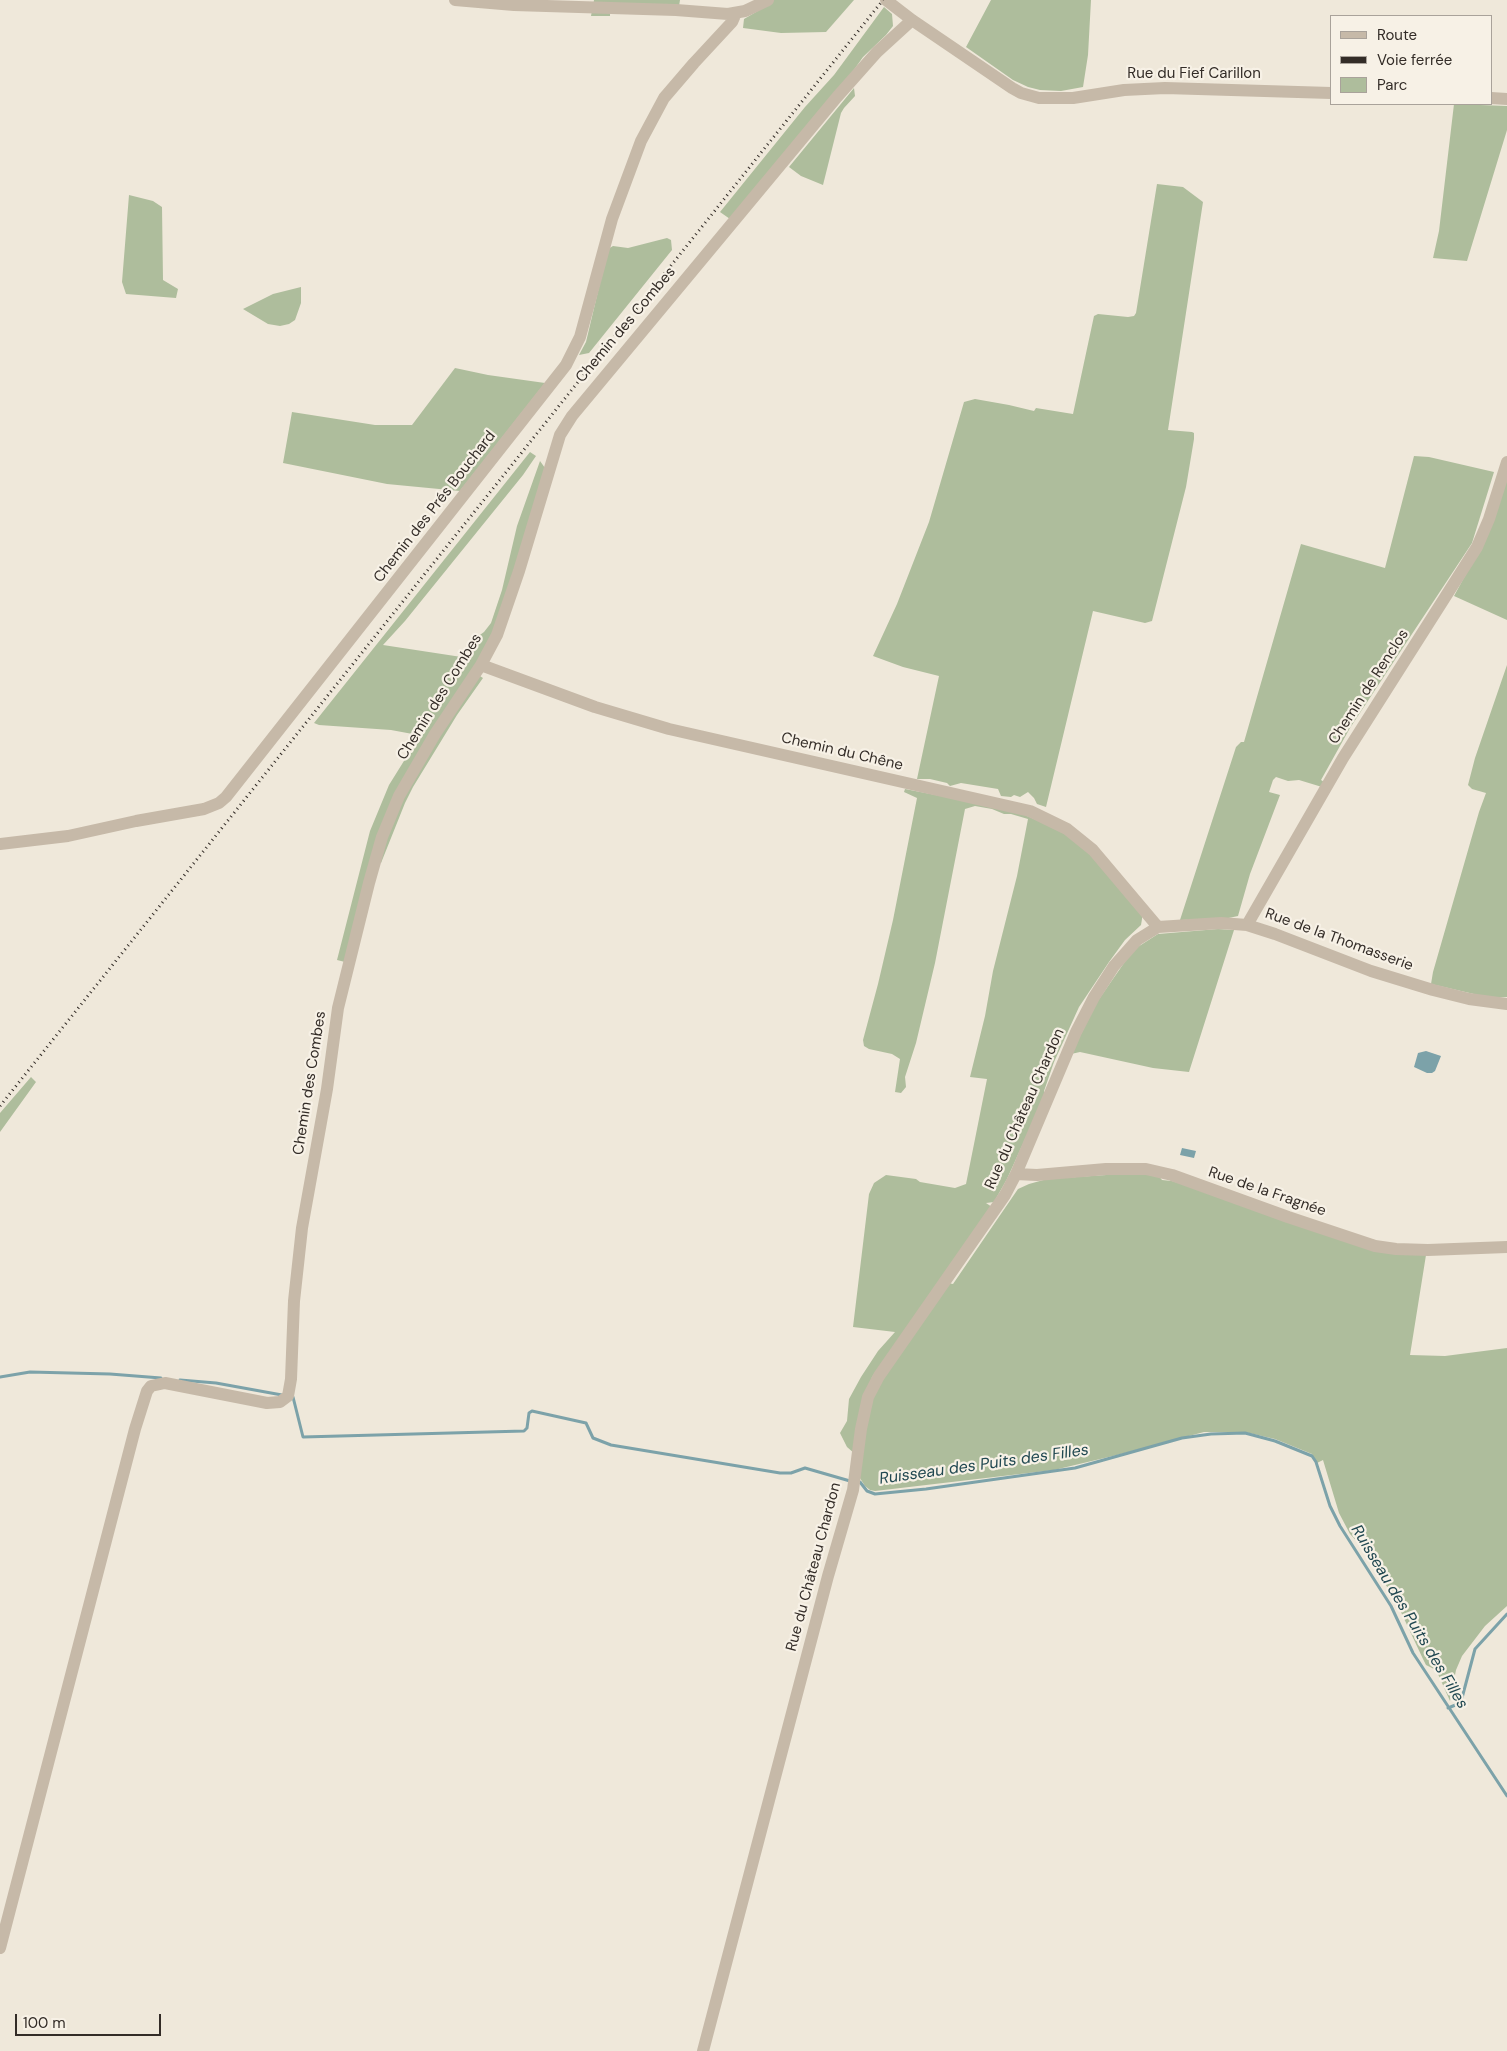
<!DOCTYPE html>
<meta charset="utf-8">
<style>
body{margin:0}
#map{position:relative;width:1507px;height:2051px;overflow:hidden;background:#efe8da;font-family:"DM Sans",sans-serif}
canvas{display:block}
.legend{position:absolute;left:1330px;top:15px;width:162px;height:90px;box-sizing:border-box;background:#f7f1e6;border:1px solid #a9a29a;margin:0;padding:6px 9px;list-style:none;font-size:15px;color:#332c27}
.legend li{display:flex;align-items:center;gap:10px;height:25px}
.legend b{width:25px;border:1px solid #a9a29a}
.scale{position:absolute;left:15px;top:2014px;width:146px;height:22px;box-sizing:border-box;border:2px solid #332c27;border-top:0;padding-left:6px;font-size:15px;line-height:18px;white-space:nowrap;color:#332c27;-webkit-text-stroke:4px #f7f1e6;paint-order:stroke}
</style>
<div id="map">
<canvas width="1507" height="2051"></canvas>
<ul class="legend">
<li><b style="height:6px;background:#c6b9a8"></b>Route</li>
<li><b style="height:6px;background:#332c27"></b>Voie ferrée</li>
<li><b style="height:14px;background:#aebd9c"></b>Parc</li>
</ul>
<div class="scale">100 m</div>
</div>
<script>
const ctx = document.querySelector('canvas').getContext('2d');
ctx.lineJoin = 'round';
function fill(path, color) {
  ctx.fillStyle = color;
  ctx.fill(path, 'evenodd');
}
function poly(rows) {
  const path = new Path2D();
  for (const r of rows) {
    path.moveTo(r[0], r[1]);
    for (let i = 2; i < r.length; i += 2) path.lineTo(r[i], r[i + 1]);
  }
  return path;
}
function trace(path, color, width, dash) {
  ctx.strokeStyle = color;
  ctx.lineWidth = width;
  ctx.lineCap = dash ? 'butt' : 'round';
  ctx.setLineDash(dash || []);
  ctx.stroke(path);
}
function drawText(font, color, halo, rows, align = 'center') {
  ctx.font = font + ' "DM Sans",sans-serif';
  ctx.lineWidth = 4.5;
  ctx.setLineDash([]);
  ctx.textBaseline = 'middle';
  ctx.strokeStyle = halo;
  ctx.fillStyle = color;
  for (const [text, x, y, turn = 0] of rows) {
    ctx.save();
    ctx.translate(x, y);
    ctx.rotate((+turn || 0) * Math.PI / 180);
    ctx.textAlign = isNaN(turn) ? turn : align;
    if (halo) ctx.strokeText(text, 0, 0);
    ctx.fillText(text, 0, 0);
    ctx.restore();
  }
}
fill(poly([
 [594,0,680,0,679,6,610,5,610,16,591,16],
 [767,0,854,0,826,32,781,33,743,28,744,19,768,5],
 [991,0,1091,0,1088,55,1083,87,1061,91,1040,90,1028,87,1013,80,966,47],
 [884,7,892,14,893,26,886,35,863,57,844,84,730,219,720,212,805,107,834,75],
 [854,88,855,96,844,108,841,113,823,185,801,176,789,167],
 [1454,104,1507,106,1507,130,1467,261,1433,258,1439,231],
 [1157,184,1183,187,1203,202,1168,430,1192,432,1194,433,1194,439,1186,487,1152,621,1145,623,1093,611,1046,807,1037,804,1034,798,1028,792,1020,797,1014,795,1011,797,1001,796,998,789,961,783,950,786,947,783,930,779,917,779,939,676,903,667,873,656,897,604,929,522,964,402,975,399,1009,405,1034,411,1036,408,1073,414,1094,316,1098,314,1128,317,1134,316,1136,313],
 [129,195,153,201,162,207,163,280,178,289,176,298,126,294,122,282],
 [667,238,671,240,672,250,589,353,579,355,586,342,608,249,613,246,628,248],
 [301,287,301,303,295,320,289,324,280,326,268,324,243,309,273,294],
 [455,368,488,375,545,383,460,491,387,484,283,463,292,412,375,425,412,425],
 [530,452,536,456,523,475,405,621,383,645,468,658,477,637,484,632,491,623,502,590,517,526,540,461,545,468,498,627,472,671,483,678,457,715,413,787,405,803,381,863,371,861,345,962,337,960,370,831,389,785,417,740,418,735,391,730,319,725,314,723],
 [1414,456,1429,457,1494,472,1472,543,1350,728,1321,780,1324,782,1322,787,1299,780,1288,781,1276,777,1273,780,1269,792,1280,795,1250,874,1238,916,1224,919,1180,920,1236,747,1241,742,1244,742,1301,544,1385,568],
 [1507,474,1507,620,1454,596,1479,550],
 [1507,665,1507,997,1491,998,1431,984,1433,972,1479,812,1486,793,1472,789,1468,785,1475,758],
 [905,789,1013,810,1060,830,1085,848,1142,913,1142,919,1141,925,1125,940,1109,962,1079,1007,1054,1062,1044,1091,1045,1095,1007,1179,994,1202,986,1203,992,1207,872,1377,855,1454,847,1447,840,1433,847,1421,849,1399,861,1377,878,1351,895,1332,853,1327,869,1194,874,1183,886,1175,916,1179,920,1182,955,1188,966,1184,987,1079,970,1077,985,1016,993,971,1017,876,1028,819,1011,814,1004,814,992,809,975,806,965,809,935,963,916,1043,905,1077,906,1087,901,1093,895,1092,900,1059,892,1054,869,1049,864,1046,863,1040,878,984,893,920,917,798,904,792],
 [1218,929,1234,930,1189,1072,1153,1068,1080,1052,1071,1054,1097,1002,1133,950,1158,934],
 [31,1077,36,1082,0,1132,0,1113],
 [1121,1174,1158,1175,1162,1180,1172,1181,1426,1255,1410,1355,1445,1356,1507,1348,1507,1606,1485,1626,1462,1656,1456,1670,1450,1701,1438,1674,1434,1669,1426,1665,1423,1659,1392,1593,1377,1574,1363,1548,1350,1534,1339,1513,1323,1460,1317,1463,1312,1454,1275,1439,1245,1432,1204,1432,1117,1455,1054,1470,875,1491,870,1490,865,1486,858,1475,869,1406,877,1385,948,1283,953,1284,1018,1189,1029,1184,1047,1179]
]), '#aebd9c');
fill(poly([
 [1426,1051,1441,1056,1435,1071,1432,1073,1427,1073,1414,1067,1418,1053],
 [1182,1148,1196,1151,1194,1158,1180,1155]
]), '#7ca2a9');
trace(poly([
 [0,1377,30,1372,110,1374,161,1378],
 [180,1380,216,1383,282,1395],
 [293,1397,303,1437,524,1431,527,1428,529,1413,532,1411,586,1423,593,1438,611,1445,780,1473,791,1473,805,1468,850,1481],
 [857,1482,860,1482,867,1491,875,1494,926,1489,1075,1468,1182,1438,1211,1434,1245,1433,1275,1441,1312,1456,1316,1462,1330,1506,1340,1526,1391,1606,1413,1653,1507,1796],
 [1448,1708,1458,1704,1462,1698,1475,1649,1507,1614]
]), '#7ca2a9', 3);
trace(poly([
 [455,0,514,5,676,10,728,14,745,11,768,0],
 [886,0,912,20,1012,88,1021,93,1039,98,1073,98,1124,90,1165,88,1331,93],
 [1491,98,1507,99],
 [481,665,595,707,669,729,1030,811,1067,829,1093,850,1158,927],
 [0,844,68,836,136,821,204,809,219,803,226,797,566,365,580,337,612,219,641,141,664,98,694,63,732,22,736,13],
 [1247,925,1343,758,1477,547,1489,519,1507,462],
 [1016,1174,1037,1175,1106,1169,1146,1169,1172,1175,1288,1217,1375,1246,1396,1249,1428,1250,1507,1247],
 [0,1948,135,1429,147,1391,151,1386,165,1383,267,1403,280,1402,288,1396,291,1379,294,1301,302,1228,327,1089,338,1008,369,883,382,837,399,796,435,734,481,665,497,635,519,571,560,435,572,416,837,97,877,52,912,20],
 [703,2051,828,1576,853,1490,861,1429,868,1397,879,1376,1005,1195,1016,1174,1076,1032,1094,997,1114,966,1137,940,1158,927,1221,923,1247,925,1275,934,1371,971,1433,990,1469,999,1507,1004]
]), '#c6b9a8', 12);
trace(poly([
 [0,1106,883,0]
]), '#332c27', 3, [1, 4]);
drawText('15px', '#332c27', '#f7f1e6', [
 ["Rue du Fief Carillon",1194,74],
 ["Chemin des Combes",626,325,-50],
 ["Chemin des Prés Bouchard",435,507,-52],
 ["Chemin de Renclos",1369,687,-57],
 ["Chemin des Combes",440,697,-58],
 ["Chemin du Chêne",842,752,13],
 ["Rue de la Thomasserie",1339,940,20],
 ["Chemin des Combes",310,1083,-81],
 ["Rue du Château Chardon",1025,1109,-66],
 ["Rue de la Fragnée",1267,1192,19],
 ["Rue du Château Chardon",814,1567,-75]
]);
drawText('italic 16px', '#214851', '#f7f1e6', [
 ["Ruisseau des Puits des Filles",984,1465,-8],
 ["Ruisseau des Puits des Filles",1409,1617,59]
]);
</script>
